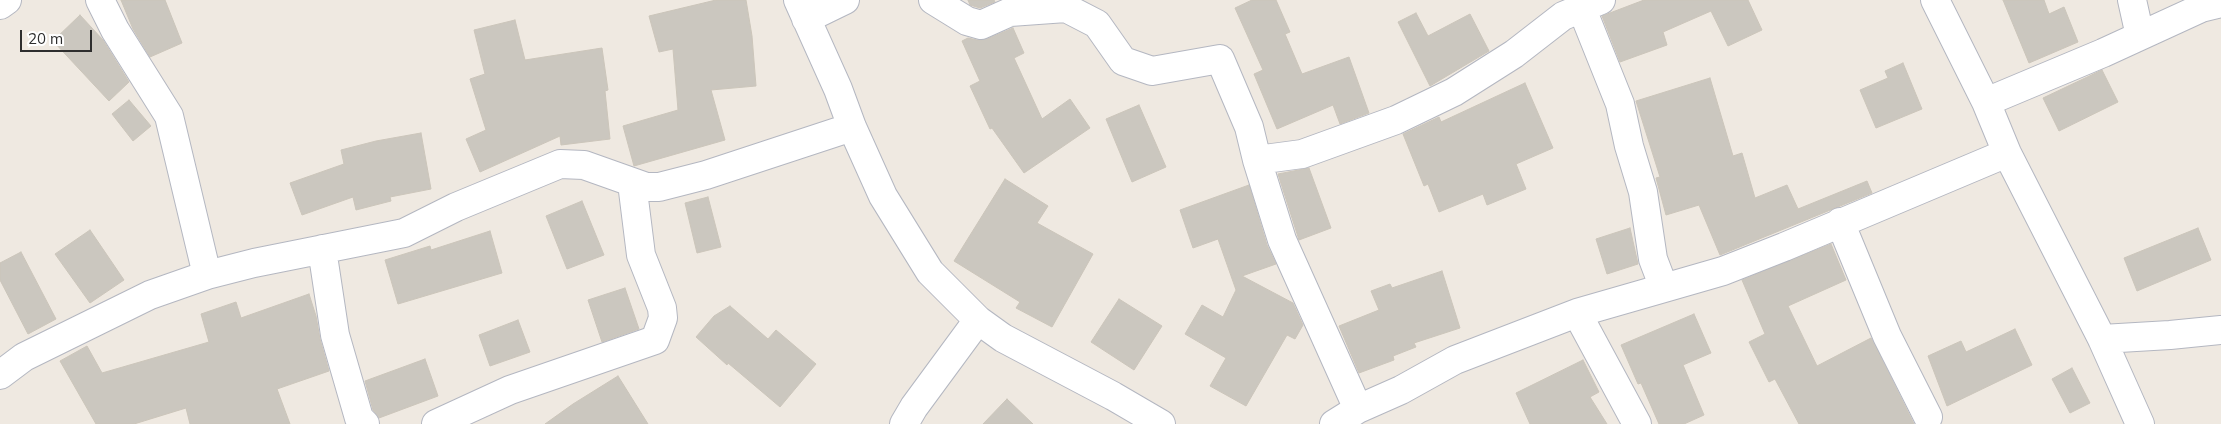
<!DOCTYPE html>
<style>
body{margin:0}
#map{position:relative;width:2221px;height:424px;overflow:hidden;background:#efe9e1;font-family:Mulish,sans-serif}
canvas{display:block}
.scale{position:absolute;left:20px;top:30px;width:72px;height:22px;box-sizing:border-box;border:2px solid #2e2e2e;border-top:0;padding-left:6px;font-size:15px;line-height:18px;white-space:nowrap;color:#2e2e2e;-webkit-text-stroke:4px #fff;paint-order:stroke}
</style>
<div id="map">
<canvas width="2221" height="424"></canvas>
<div class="scale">20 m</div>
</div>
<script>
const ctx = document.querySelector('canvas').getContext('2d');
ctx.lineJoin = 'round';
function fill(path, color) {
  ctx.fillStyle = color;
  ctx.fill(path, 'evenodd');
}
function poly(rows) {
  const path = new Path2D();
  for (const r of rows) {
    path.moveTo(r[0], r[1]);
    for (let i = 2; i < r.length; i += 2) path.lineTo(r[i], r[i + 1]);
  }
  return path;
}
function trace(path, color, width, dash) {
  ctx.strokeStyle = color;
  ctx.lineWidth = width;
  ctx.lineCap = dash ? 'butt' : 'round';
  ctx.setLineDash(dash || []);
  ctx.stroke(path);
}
const building = poly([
 [121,0,165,0,182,43,150,57,133,29,121,0],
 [716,0,746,0,752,36,756,86,711,90,725,140,634,166,623,126,678,110,673,49,659,52,649,16,716,0],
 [968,0,994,0,995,2,980,8,970,5,968,0],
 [1252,0,1276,0,1290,32,1285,34,1302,74,1349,57,1369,113,1340,124,1333,105,1277,129,1254,74,1263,70,1235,8,1252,0],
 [1644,0,1748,0,1762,30,1728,46,1711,11,1663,32,1667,45,1620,62,1602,16,1644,0],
 [2003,0,2044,0,2049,14,2064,7,2078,42,2029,63,2003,0],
 [1416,13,1428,36,1470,14,1489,51,1430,86,1398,22,1416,13],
 [80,15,103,40,129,82,109,101,53,41,80,15],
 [515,20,525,60,602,48,608,90,605,91,610,139,561,145,560,136,480,172,466,139,486,130,470,79,485,74,474,30,515,20],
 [1013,28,1024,53,1014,58,1042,119,1070,99,1090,128,1024,173,992,128,990,129,970,86,980,81,962,41,968,38,977,40,987,39,1013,28],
 [1903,63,1922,109,1876,128,1860,90,1888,78,1885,71,1903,63],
 [2102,70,2118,102,2059,131,2043,98,2102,70],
 [1710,78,1733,156,1742,153,1755,198,1787,185,1798,209,1867,181,1872,193,1720,255,1699,205,1666,215,1656,178,1660,177,1636,101,1710,78],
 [1525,83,1553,148,1516,164,1526,189,1487,205,1483,194,1439,212,1428,184,1424,186,1403,134,1439,117,1441,122,1525,83],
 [129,100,151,126,133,141,112,114,129,100],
 [1139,105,1166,167,1132,182,1106,119,1139,105],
 [421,133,431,189,390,197,391,201,356,210,353,197,302,215,290,183,344,164,341,150,376,141,421,133],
 [1309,168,1331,228,1299,240,1278,174,1309,168],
 [1005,179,1048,206,1037,223,1093,254,1052,327,1016,308,1020,302,954,261,1005,179],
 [1249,185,1267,245,1276,264,1242,276,1293,303,1303,325,1295,339,1287,335,1246,406,1210,386,1226,358,1185,334,1202,305,1223,317,1236,290,1218,239,1193,248,1180,210,1249,185],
 [708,197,721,247,697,253,685,203,708,197],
 [582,201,604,255,567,269,546,216,582,201],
 [1630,228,1638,264,1607,274,1596,239,1630,228],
 [2198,228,2211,260,2137,291,2124,258,2198,228],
 [90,230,124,280,90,303,55,254,90,230],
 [490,231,502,273,398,304,385,260,430,246,431,250,490,231],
 [1831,244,1846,280,1788,306,1817,366,1871,338,1914,424,1799,424,1775,379,1769,382,1749,342,1765,334,1742,280,1831,244],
 [21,252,56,319,28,334,0,280,0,263,21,252],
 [1442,271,1460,328,1414,343,1416,347,1393,356,1394,360,1359,373,1339,326,1379,310,1371,291,1390,284,1392,288,1442,271],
 [625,288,639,329,602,342,588,300,625,288],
 [309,294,316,316,320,339,329,371,277,389,290,424,190,424,186,408,134,424,96,424,60,361,87,346,102,373,209,342,201,314,236,302,241,318,309,294],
 [1119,299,1162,326,1134,370,1091,342,1119,299],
 [730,306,768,339,776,330,816,364,780,407,728,363,727,365,696,337,714,316,730,306],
 [1694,314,1711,353,1683,365,1704,415,1684,424,1659,424,1641,383,1638,384,1621,345,1694,314],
 [518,320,530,352,490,366,479,335,518,320],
 [2015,329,2032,365,1947,406,1928,356,1961,341,1966,352,2015,329],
 [425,359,438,396,379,418,373,410,365,381,425,359],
 [1583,360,1599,392,1590,397,1607,424,1530,424,1516,393,1583,360],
 [2072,368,2090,403,2070,413,2052,379,2072,368],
 [618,376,648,424,545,424,573,404,618,376],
 [1007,399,1033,424,983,424,1007,399]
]);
fill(building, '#cbc7bf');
trace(building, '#cbc5ba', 1);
const minor = poly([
 [100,0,115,30,169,116,207,275],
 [798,0,838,89,852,127,883,196,930,272,978,320,1003,338,1113,396,1161,424],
 [933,0,967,21,981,25,1010,12,1066,8,1097,24,1123,61,1152,71,1220,59,1249,127,1257,160,1282,240,1358,409],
 [1935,0,1986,102,2007,153,2102,339,2140,424],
 [2132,0,2140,36],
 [0,5,7,0],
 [1582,9,1620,104,1629,146,1643,192,1653,259,1664,288,1723,271,1784,247,2007,153],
 [806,19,845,0],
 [1986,102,2103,53,2201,8,2221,3],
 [1257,160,1302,154,1396,120,1454,92,1514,54,1563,16,1601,0],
 [1840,222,1887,336,1928,417],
 [322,249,335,335,359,418,365,424],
 [1577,313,1637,424],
 [2102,339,2170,335,2221,330],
 [0,375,24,357,150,295,207,275,254,263,404,233,456,207,560,164,584,165,646,187,659,187,706,175,852,127],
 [436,424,510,390,655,340,663,318,662,308,641,255,632,183],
 [904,424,914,407,978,320],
 [1334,424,1358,409,1401,390,1455,360,1577,313,1664,288]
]);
trace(minor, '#b4b7c1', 30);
trace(minor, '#fff', 28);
</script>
